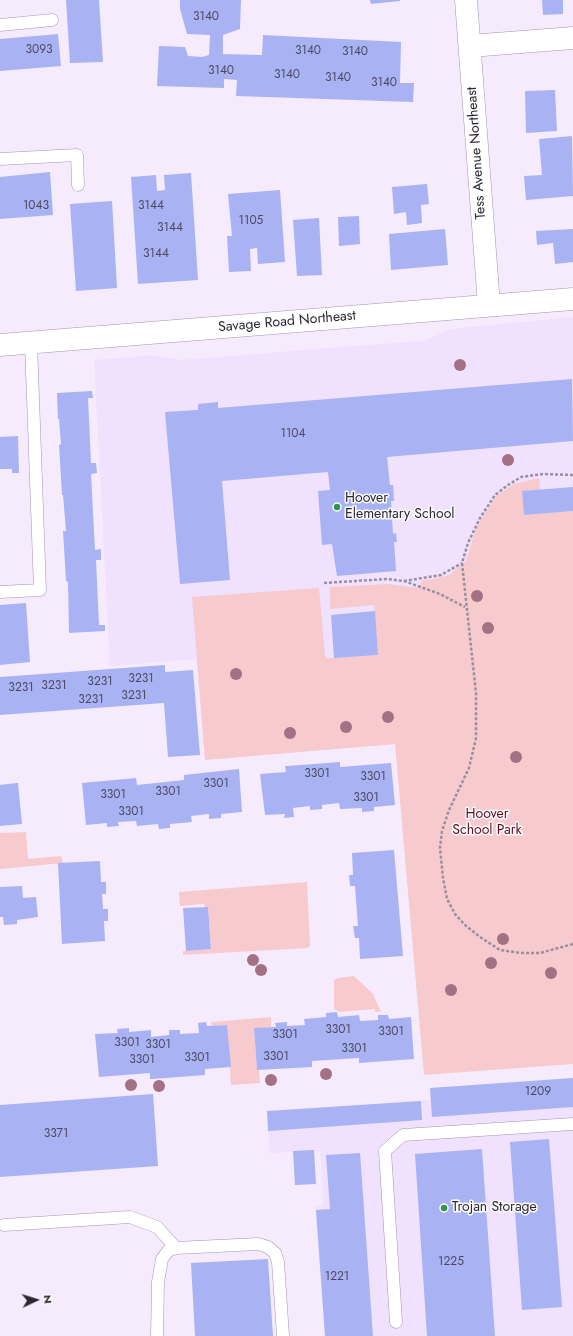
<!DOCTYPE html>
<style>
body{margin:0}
#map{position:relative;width:573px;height:1336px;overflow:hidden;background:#f5ebfd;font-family:Jost,sans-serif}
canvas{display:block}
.north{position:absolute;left:16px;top:1280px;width:40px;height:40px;-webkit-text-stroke:3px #fdfdfd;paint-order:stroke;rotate:86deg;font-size:11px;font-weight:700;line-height:16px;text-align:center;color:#2c2631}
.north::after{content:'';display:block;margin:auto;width:14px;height:18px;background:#2c2631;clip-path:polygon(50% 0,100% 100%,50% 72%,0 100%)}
</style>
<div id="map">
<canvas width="573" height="1336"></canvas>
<div class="north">N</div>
</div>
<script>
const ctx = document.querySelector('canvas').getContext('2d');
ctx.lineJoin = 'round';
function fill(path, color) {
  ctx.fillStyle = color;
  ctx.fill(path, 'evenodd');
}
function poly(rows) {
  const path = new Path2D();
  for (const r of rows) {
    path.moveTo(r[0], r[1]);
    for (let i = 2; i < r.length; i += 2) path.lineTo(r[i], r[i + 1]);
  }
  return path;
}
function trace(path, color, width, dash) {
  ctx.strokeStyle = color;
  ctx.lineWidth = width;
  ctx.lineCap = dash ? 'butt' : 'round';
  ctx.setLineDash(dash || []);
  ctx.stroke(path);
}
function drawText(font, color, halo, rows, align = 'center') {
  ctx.font = font + ' Jost,sans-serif';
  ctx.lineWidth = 3;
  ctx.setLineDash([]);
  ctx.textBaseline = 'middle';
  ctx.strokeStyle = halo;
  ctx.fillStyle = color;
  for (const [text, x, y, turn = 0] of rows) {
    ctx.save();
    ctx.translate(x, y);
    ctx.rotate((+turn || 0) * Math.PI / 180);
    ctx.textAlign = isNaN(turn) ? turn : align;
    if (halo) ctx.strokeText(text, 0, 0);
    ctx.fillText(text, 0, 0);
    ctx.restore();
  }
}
fill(poly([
 [573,317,573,729,205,760,196,659,110,666,94,360,153,355,180,360,419,341,426,340,451,329],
 [573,1078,573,1336,325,1336,315,1206,323,1205,320,1151,270,1153,267,1111,430,1100,430,1088]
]), '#f0e1fe');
fill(poly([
 [539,478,540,490,522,491,524,515,573,511,573,1064,424,1075,395,744,205,760,192,597,319,588,325,656,327,658,334,658,378,655,374,605,330,609,330,587,388,584,419,588,422,580,434,579,449,575,466,561,476,528,496,496,514,484],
 [26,832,28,859,61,856,63,863,0,869,0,833],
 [307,882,310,945,308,948,183,955,183,951,211,949,208,907,205,907,204,904,180,906,179,892],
 [354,976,373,994,381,1012,375,1012,375,1009,339,1012,334,1009,334,980,338,978],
 [271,1017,271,1027,254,1029,257,1070,259,1070,260,1083,231,1085,227,1025,212,1026,211,1022]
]), '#f7cacd');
fill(poly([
 [66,0,99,0,103,62,70,63],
 [180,0,241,0,240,29,223,35,223,54,262,55,263,35,401,42,400,83,414,83,413,102,236,96,237,80,224,79,224,88,157,86,159,46,185,47,188,56,202,57,209,55,210,35,187,34,180,9],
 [370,0,400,0,400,1,371,4],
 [542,0,563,0,563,14,543,15],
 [58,34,61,66,0,71,0,39],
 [555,90,557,131,526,133,525,91],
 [572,136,573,196,526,200,524,176,542,175,539,139],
 [50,172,53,215,0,219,0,177],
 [191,173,198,280,138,284,131,177,156,175,157,191,165,190,164,175],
 [427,184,429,204,421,205,422,223,407,225,406,212,394,214,392,187],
 [280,190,285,262,258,264,257,248,250,249,251,271,229,272,227,236,232,236,228,194],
 [112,201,117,288,76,291,70,204],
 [359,216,360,244,339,246,338,217],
 [319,218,322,275,297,276,293,220],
 [445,229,448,265,391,270,389,234],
 [573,229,573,262,555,264,553,243,537,245,536,231],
 [572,379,573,441,387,457,390,485,393,485,394,501,391,501,393,534,396,533,397,542,394,542,396,571,337,576,332,544,322,545,318,491,330,490,328,472,222,481,230,580,180,584,165,412,198,410,198,404,218,402,218,408],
 [92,391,93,398,88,398,91,463,96,463,97,473,91,474,95,550,101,549,101,560,96,560,99,625,105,625,105,631,69,633,68,582,66,581,63,531,66,531,63,495,62,495,59,445,61,444,59,419,58,419,57,393],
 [18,436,19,473,12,473,12,469,0,469,0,437],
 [573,487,573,511,524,515,522,491],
 [26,603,30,662,0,665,0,605],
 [375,611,378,655,334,658,331,615],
 [165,665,165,672,193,670,200,755,168,757,164,703,0,715,0,677],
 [340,762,340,767,391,763,395,805,374,807,374,811,362,812,362,808,340,809,339,803,322,805,322,809,310,810,310,806,293,808,294,817,284,818,285,814,265,815,260,774,286,772,285,766,287,766],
 [239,769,242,812,221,814,221,818,209,819,209,814,191,816,192,822,170,824,170,828,159,829,158,824,137,826,136,821,118,822,119,826,107,827,107,823,86,825,82,783,136,778,137,785,184,780,184,775],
 [16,783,18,783,22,824,0,826,0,785],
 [394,850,403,956,360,959,359,938,355,938,353,926,358,926,355,886,350,886,349,875,353,875,352,853],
 [100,861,101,882,106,882,106,894,102,894,103,909,108,909,108,921,104,921,105,941,62,944,58,863],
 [22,886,23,898,36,897,38,917,17,920,17,924,4,925,3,917,0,917,0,887],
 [208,907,211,949,186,951,183,908],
 [337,1012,338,1017,359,1015,360,1021,378,1020,378,1015,388,1015,389,1019,411,1017,414,1059,359,1063,359,1058,312,1061,312,1067,257,1070,254,1028,276,1027,275,1023,287,1022,287,1026,305,1025,304,1019,326,1017,326,1013],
 [206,1022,207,1026,227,1025,231,1067,205,1069,205,1075,153,1079,150,1079,150,1073,99,1077,95,1034,118,1033,117,1029,129,1028,129,1032,151,1030,151,1037,169,1035,169,1030,180,1030,180,1034,199,1033,198,1023],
 [573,1078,573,1107,432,1117,430,1088],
 [153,1094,158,1166,0,1177,0,1105],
 [421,1101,422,1120,268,1131,267,1111],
 [549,1139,562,1307,522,1310,510,1142],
 [482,1149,495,1336,427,1336,415,1154],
 [314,1150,316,1184,295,1185,293,1151],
 [360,1153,373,1336,325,1336,316,1210,330,1209,326,1155],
 [268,1259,273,1336,195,1336,191,1263]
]), '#a9b3f3');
const lane = poly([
 [0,25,52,20],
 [0,159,77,155,78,185],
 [0,592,40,590,31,343],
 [4,1225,130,1217,157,1227,176,1248],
 [396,1322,385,1151,403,1135,573,1124],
 [157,1336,158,1282,162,1259,168,1251,176,1248,258,1244,268,1247,275,1253,278,1262,283,1336]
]);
const street = poly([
 [466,0,489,305],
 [470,46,573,38]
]);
const secondary = poly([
 [0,345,573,299]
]);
trace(lane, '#a394b0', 13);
trace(street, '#a394b0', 23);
trace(secondary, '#a394b0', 23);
trace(poly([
 [573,475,543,474,521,477,508,485,495,495,480,518,468,543,462,563,476,693,476,738,469,768,449,810,442,831,440,848,443,878,447,899,455,914,465,925,480,937,500,950,521,953,540,953,573,944],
 [404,581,441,575,462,563],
 [324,583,387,579,404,581,440,594,465,607]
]), '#98909f', 2.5, [3, 2]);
trace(lane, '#fff', 12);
trace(street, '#fff', 22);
trace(secondary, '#fff', 22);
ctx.fillStyle = '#a37084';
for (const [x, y] of [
 [460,365],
 [508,460],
 [477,596],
 [488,628],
 [236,674],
 [388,717],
 [346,727],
 [290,733],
 [516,757],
 [503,939],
 [253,960],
 [491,963],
 [261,970],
 [551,973],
 [451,990],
 [326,1074],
 [271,1080],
 [131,1085],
 [159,1086]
]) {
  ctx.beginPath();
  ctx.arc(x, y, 6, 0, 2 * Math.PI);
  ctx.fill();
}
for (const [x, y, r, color] of [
 [337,507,4,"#30964c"],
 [444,1208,4,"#30964c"]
]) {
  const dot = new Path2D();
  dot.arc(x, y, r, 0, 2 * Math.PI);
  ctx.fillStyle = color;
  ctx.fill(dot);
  trace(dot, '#fdfdfd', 1.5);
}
drawText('12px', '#4b4962', null, [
 ["3140",206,17],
 ["3093",39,50],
 ["3140",308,51],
 ["3140",355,52],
 ["3140",221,71],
 ["3140",287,75],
 ["3140",338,78],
 ["3140",384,83],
 ["1043",36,206],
 ["3144",151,206],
 ["1105",251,221],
 ["3144",170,228],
 ["3144",156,254],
 ["1104",293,434],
 ["3231",141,679],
 ["3231",100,682],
 ["3231",54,686],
 ["3231",21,688],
 ["3231",134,696],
 ["3231",91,700],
 ["3301",317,774],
 ["3301",373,777],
 ["3301",216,784],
 ["3301",168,792],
 ["3301",113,795],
 ["3301",366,798],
 ["3301",131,812],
 ["3301",338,1030],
 ["3301",391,1032],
 ["3301",285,1035],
 ["3301",127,1043],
 ["3301",158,1045],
 ["3301",354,1049],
 ["3301",276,1057],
 ["3301",197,1058],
 ["3301",142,1060],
 ["1209",538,1092],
 ["3371",56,1134],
 ["1225",451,1262],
 ["1221",337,1277]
]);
drawText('14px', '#2c2631', '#fdfdfd', [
 ["Tess Avenue Northeast",477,153,-94],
 ["Savage Road Northeast",287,322,-5]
]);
drawText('14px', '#2c2631', '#fdfdfd', [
 ["Hoover",345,499],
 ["Elementary School",345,515],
 ["Trojan Storage",452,1208]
], 'left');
drawText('14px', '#600c21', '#fdfdfd', [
 ["Hoover",487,815],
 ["School Park",487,831]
]);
</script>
